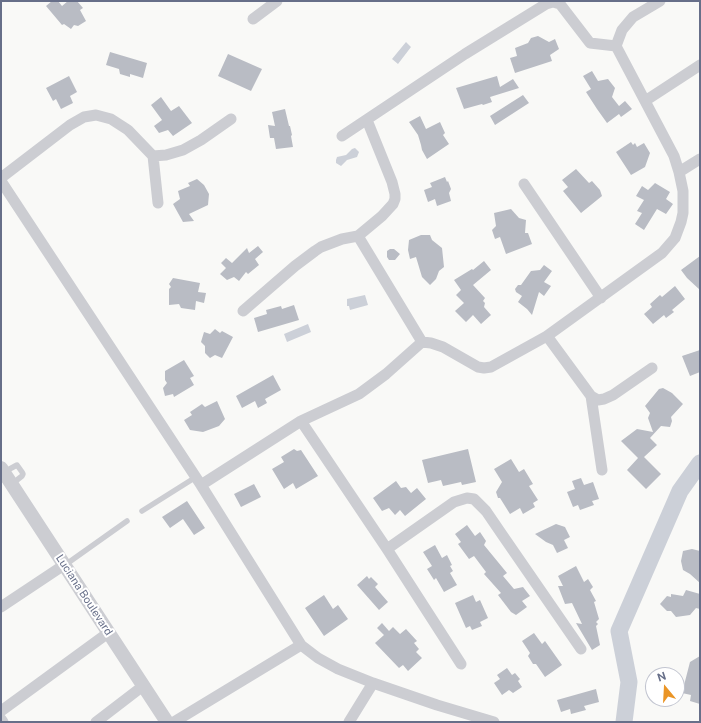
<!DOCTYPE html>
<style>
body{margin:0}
#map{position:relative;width:701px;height:723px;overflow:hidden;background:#f9f9f7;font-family:"Public Sans",sans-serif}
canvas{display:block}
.frame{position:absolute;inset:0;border:2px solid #676f89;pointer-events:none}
.north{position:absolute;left:645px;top:667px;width:40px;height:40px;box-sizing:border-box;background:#fff;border:1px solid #c2c5d0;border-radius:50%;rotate:342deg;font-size:11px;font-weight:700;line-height:16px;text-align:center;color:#676f89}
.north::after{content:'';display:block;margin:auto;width:14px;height:18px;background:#ea9526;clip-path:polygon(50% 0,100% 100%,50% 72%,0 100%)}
</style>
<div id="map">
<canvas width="701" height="723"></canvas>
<div class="frame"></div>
<div class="north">N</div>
</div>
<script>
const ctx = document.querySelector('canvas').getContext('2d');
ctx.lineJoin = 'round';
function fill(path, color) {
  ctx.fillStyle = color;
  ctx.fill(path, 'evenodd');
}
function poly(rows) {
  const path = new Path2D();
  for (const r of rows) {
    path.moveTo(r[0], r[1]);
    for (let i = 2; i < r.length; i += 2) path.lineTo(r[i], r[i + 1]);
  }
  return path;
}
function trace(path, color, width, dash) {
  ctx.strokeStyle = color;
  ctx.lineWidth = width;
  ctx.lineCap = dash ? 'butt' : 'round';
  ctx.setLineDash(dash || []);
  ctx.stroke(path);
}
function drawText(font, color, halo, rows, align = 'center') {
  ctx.font = font + ' "Public Sans",sans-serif';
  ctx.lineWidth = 4;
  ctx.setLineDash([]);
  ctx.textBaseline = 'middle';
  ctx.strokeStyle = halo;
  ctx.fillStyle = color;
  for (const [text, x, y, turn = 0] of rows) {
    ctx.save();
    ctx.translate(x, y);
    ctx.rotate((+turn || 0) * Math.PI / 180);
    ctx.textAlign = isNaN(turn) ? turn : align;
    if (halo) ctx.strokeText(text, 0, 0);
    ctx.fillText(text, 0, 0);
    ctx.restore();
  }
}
fill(poly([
 [406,42,411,47,398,64,392,59],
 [355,148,359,152,357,157,347,160,341,166,336,163,336,160,337,157,346,155,352,149],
 [365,295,368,305,350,310,349,306,347,306,347,299],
 [308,324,311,332,287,342,284,334]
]), '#ccd0d8');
trace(poly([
 [624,722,629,682,619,631,680,491,700,463]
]), '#ccd0d8', 17);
fill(poly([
 [52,1,58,1,62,6,68,1,77,1,83,8,80,10,86,21,78,26,74,25,71,29,64,24,62,25,46,6],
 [538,36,549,42,555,39,559,49,550,55,552,61,515,73,510,58,517,56,515,48,528,43,531,38],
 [110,52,147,63,143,78,130,74,130,77,120,74,119,69,106,65],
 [228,54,262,69,251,91,218,76],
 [592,71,598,81,608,79,615,88,612,97,619,106,625,101,632,109,621,117,619,114,607,123,597,109,586,92,591,89,583,76],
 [69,76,77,92,70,96,73,103,61,109,56,99,53,101,46,88],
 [497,76,500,87,513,79,519,88,490,97,492,102,483,105,482,104,464,109,456,88],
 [523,95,529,103,495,125,490,116],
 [161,97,171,111,179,106,192,123,173,136,168,130,159,133,154,126,162,120,151,105],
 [285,109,289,126,290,126,292,135,291,136,293,147,276,149,274,138,270,138,268,125,275,126,272,112],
 [420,116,426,129,440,122,445,133,443,135,449,144,427,159,422,150,421,145,418,135,409,122],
 [631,142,633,145,635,143,637,147,644,143,650,153,645,167,631,175,616,152],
 [576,169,589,183,592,181,600,190,602,196,581,213,563,191,568,187,562,180],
 [445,177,447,182,448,181,451,189,449,193,451,201,437,206,435,199,428,202,424,190,432,187,430,183],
 [197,179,204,185,209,194,208,205,189,214,194,221,183,222,173,204,180,199,178,191,190,186,188,183],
 [655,183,670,192,666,199,673,204,666,214,657,209,644,230,635,224,642,213,637,211,644,200,636,196,642,186,648,190],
 [511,209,519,218,526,220,525,233,528,233,532,244,506,254,500,237,495,239,492,230,496,226,494,213],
 [421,235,430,235,432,240,442,248,444,267,439,271,436,279,430,285,422,277,416,257,410,259,408,250,409,240],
 [258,246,263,252,255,259,259,265,248,274,246,272,239,281,234,277,227,280,220,274,226,268,221,263,226,258,232,263,247,248,249,253],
 [390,249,394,249,400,254,395,260,389,260,387,257,387,251],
 [700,256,700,290,687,278,681,270],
 [484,261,491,270,473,285,485,298,483,301,485,303,484,307,491,315,481,324,473,315,466,322,455,311,464,303,456,295,461,290,454,280,472,269,473,270],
 [544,265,552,271,544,282,551,286,544,296,539,292,532,315,527,309,518,302,522,296,516,292,515,289,518,285,521,285,531,271,540,270],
 [173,278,200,283,198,292,206,293,204,303,196,301,195,310,181,308,179,304,169,305,169,289,171,287,169,284],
 [675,286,685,299,672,310,674,312,666,318,664,315,653,324,644,314,652,307,650,304,660,295,662,297],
 [294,305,299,320,258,332,254,318,267,314,266,310,281,306,282,309],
 [215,329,220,333,222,331,233,337,222,358,215,355,210,358,205,353,205,346,201,342,204,332,210,334],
 [700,350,700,372,690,376,682,356],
 [184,360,194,376,190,378,194,385,174,397,173,394,165,396,163,388,167,383,165,380,165,371],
 [273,375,281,390,265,399,267,403,258,408,255,401,242,408,236,396],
 [663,388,672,393,683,404,671,417,672,421,670,427,661,426,650,438,657,445,644,457,661,474,646,489,627,470,638,458,621,441,637,429,653,432,648,418,650,413,645,406,659,389],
 [217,401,225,419,219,426,203,432,190,430,184,420,192,415,190,412,202,404,205,407],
 [294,449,297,451,301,450,318,476,296,489,293,483,284,489,272,469,284,462,281,457],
 [468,449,476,482,462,485,461,482,443,486,441,480,428,483,422,460],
 [511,459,519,472,524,469,533,484,529,486,538,500,533,503,535,507,523,514,520,508,510,514,500,498,498,498,496,492,502,482,494,469],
 [581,478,584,485,593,482,599,499,592,501,594,505,580,510,578,505,573,507,567,492,575,489,572,481],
 [396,481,401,488,406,487,411,493,417,488,426,499,405,516,400,510,395,515,389,508,382,511,373,498],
 [254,484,261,497,241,507,234,494],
 [187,501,205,528,194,535,183,519,170,528,162,517],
 [556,524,565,527,570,537,564,540,568,548,557,553,553,545,546,542,535,534],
 [467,525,475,536,480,532,486,541,484,545,507,573,503,576,514,589,523,587,530,596,522,601,527,607,516,615,511,612,498,595,501,593,484,574,486,572,474,556,469,559,458,544,461,542,455,534],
 [435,545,442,558,447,555,452,565,450,566,453,571,450,573,457,585,444,592,436,578,434,580,427,569,432,566,423,552],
 [692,549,700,551,700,583,690,574,683,570,681,561,683,551],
 [576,566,584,582,588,579,593,587,590,590,596,601,594,602,599,619,596,622,598,624,596,626,600,645,592,650,576,623,582,624,572,603,565,604,558,586,563,586,558,576],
 [367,576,369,579,371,577,378,584,375,587,388,602,379,610,357,585],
 [686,590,700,594,700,609,696,608,690,615,676,617,671,611,667,611,660,604,667,596,671,597,671,594,683,596],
 [324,595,333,609,338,605,348,619,324,636,305,608],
 [473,595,476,602,480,600,488,618,480,622,482,626,472,630,470,626,466,628,455,603],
 [382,623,389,631,393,627,400,634,406,629,417,641,414,643,419,649,416,652,422,658,408,671,403,665,399,668,375,643,384,635,377,628],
 [534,633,542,644,545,641,562,665,545,677,536,664,533,664,528,656,530,653,522,641],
 [700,656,700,704,690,701,691,695,682,693,690,662],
 [507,668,512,675,515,673,520,679,518,681,522,687,513,693,509,690,502,695,494,683,500,679,497,675],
 [596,689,599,702,584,706,586,710,571,714,570,709,561,712,557,700]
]), '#b9bcc4');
trace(poly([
 [4,472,17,465,22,472,23,474,22,476,12,484],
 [142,511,196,477],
 [65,565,127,521]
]), '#cccdd2', 5.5);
trace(poly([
 [253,19,277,1],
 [645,101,700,65],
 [342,136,465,54,546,4,553,2,560,4,590,43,616,46],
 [153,156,166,155,183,150,201,140,231,119],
 [679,172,700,159],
 [1,178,70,125,84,117,96,115,111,119,128,130,153,156,158,203],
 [1,181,201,485,301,645,318,658,338,669,373,683,437,705,494,722],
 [524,184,601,298],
 [358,236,422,342],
 [243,311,295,266,315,251,321,247,342,239,358,236,382,216,393,204,395,199,395,194,392,182,367,120],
 [547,336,591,396,598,400,604,399,613,395,652,368],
 [591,396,602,470],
 [301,421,387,549,461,664],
 [201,485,301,421,359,394,386,374,422,342,431,343,443,347,478,367,484,368,491,367,547,336,662,253,675,238,681,222,683,213,683,191,679,172,674,156,616,46,622,30,633,17,660,1],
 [387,549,454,502,467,498,474,499,486,511,501,533,581,649],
 [1,607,64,565],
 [1,711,108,633],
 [1,719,3,722],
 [96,722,143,686],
 [174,722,301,645],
 [349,722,373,683]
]), '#cccdd2', 11);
trace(poly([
 [1,468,167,722]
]), '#cccdd2', 14);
drawText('11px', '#676f89', '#fff', [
 ["Luciana Boulevard",84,595,57]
]);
</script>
